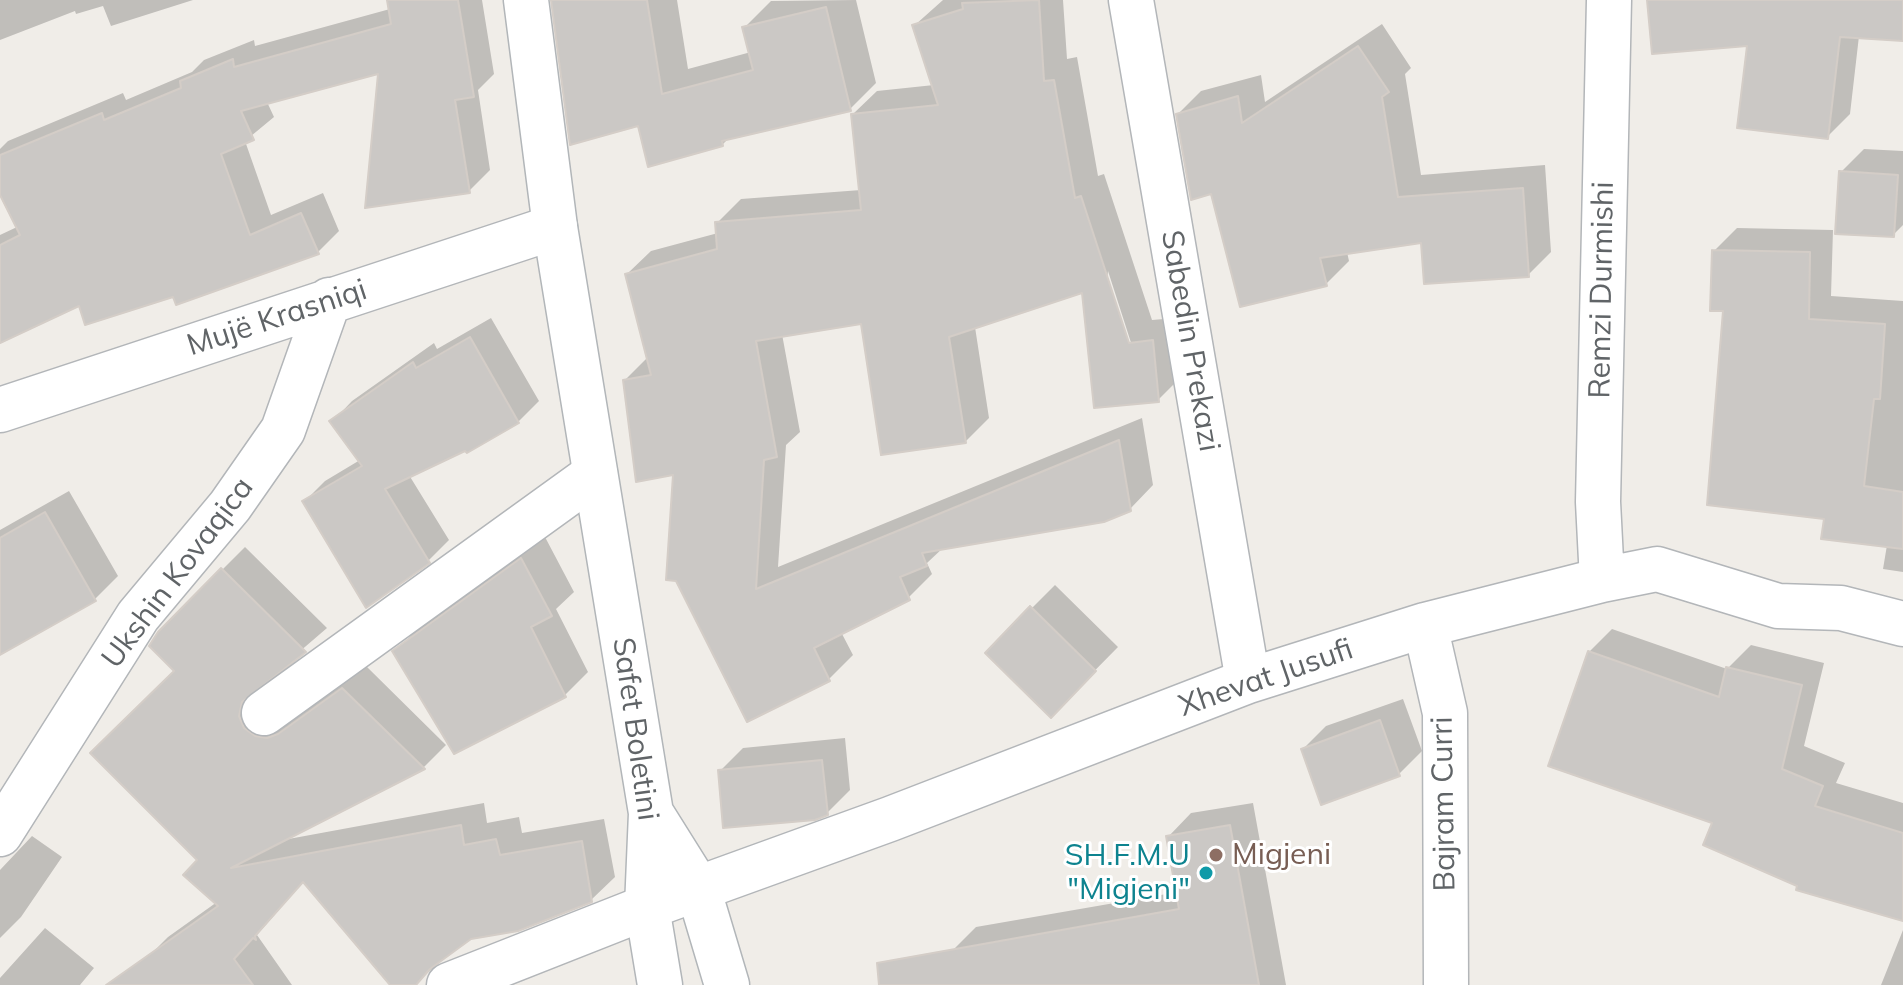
<!DOCTYPE html>
<meta charset="utf-8">
<style>
body{margin:0}
canvas{display:block;background:#f0ede8}
</style>
<canvas width="1903" height="985"></canvas>
<script>
const ctx = document.querySelector('canvas').getContext('2d');
ctx.lineJoin = 'round';
function fill(path, color) {
  ctx.fillStyle = color;
  ctx.fill(path, 'evenodd');
}
function poly(rows) {
  const path = new Path2D();
  for (const r of rows) {
    path.moveTo(r[0], r[1]);
    for (let i = 2; i < r.length; i += 2) path.lineTo(r[i], r[i + 1]);
  }
  return path;
}
function trace(path, color, width, dash) {
  ctx.strokeStyle = color;
  ctx.lineWidth = width;
  ctx.lineCap = dash ? 'butt' : 'round';
  ctx.setLineDash(dash || []);
  ctx.stroke(path);
}
function drawText(font, color, halo, rows, align = 'center') {
  ctx.font = font + ' Mulish,sans-serif';
  ctx.lineWidth = 6;
  ctx.setLineDash([]);
  ctx.textBaseline = 'middle';
  ctx.strokeStyle = halo;
  ctx.fillStyle = color;
  for (const [text, x, y, turn = 0] of rows) {
    ctx.save();
    ctx.translate(x, y);
    ctx.rotate((+turn || 0) * Math.PI / 180);
    ctx.textAlign = isNaN(turn) ? turn : align;
    if (halo) ctx.strokeText(text, 0, 0);
    ctx.fillText(text, 0, 0);
    ctx.restore();
  }
}
fill(poly([
 [0,0,193,0,111,26,103,6,76,14,75,11,0,40],
 [389,0,482,0,494,74,478,90,490,170,469,191,380,71,267,102,274,117,245,141,271,215,323,193,339,231,318,252,174,295,80,304,0,340,0,235,17,227,0,191,0,149,8,141,123,93,126,100,192,72,204,60,254,40,255,46,390,9],
 [553,0,677,0,688,69,751,52,745,27,771,1,856,0,876,83,850,109,729,138,722,145,639,124],
 [943,0,1063,0,1067,59,1077,57,1098,176,1104,174,1152,320,1176,318,1182,376,1158,400,1084,291,975,327,989,418,965,442,862,321,782,334,800,432,786,445,778,567,1142,418,1153,485,1130,509,944,547,927,563,932,574,908,598,841,632,853,655,829,679,748,720,675,473,625,380,648,357,627,274,651,251,718,233,717,223,741,199,861,190,853,114,877,91,934,85,915,25],
 [1108,271,1134,352,1130,353,1107,282],
 [1649,0,1903,0,1903,39,1859,36,1850,114,1827,137,1749,44],
 [1382,24,1411,68,1405,74,1421,175,1545,165,1551,252,1528,275,1423,241,1347,252,1349,261,1326,284,1213,191,1178,114,1201,91,1261,75,1265,102],
 [1864,149,1903,151,1903,225,1893,235,1841,172],
 [1737,228,1833,230,1831,296,1903,301,1903,572,1883,569,1887,545,1826,517,1725,309,1714,251],
 [491,318,539,401,518,422,409,475,449,540,428,561,304,502,325,481,360,460,332,422,352,401,434,343,437,349],
 [69,491,118,576,95,599,0,653,0,530],
 [545,537,574,592,556,609,588,672,565,695,454,752,394,652,418,629],
 [245,547,327,628,263,683,262,692,366,666,446,745,423,768,283,840,484,803,487,823,519,817,522,833,604,819,615,877,591,900,470,937,413,985,392,985,304,881,257,935,292,985,162,985,145,960,168,937,217,902,200,860,176,671,159,633],
 [1055,585,1118,647,1051,715,987,653],
 [1612,629,1727,669,1751,645,1824,663,1804,746,1845,763,1836,783,1903,803,1903,919,1800,884,1715,822,1589,652],
 [1403,699,1422,751,1399,774,1303,749,1326,726],
 [845,738,850,790,827,813,720,771,743,748],
 [1253,803,1286,985,960,985,953,950,976,927,1178,892,1168,837,1191,813],
 [32,836,62,857,21,917,0,938,0,870],
 [45,928,94,968,80,985,0,985,0,978],
 [1903,930,1903,985,1881,985]
]), '#0003');
const building = poly([
 [387,0,458,0,474,97,455,100,470,193,365,208,378,74,241,111,254,140,221,154,250,235,301,213,319,254,176,305,173,297,85,325,79,306,0,343,0,245,20,235,0,195,0,155,102,113,104,120,181,88,180,81,233,59,234,67,391,24,387,0],
 [551,0,647,0,662,94,753,70,742,27,826,7,851,111,722,141,723,146,648,167,638,126,570,145,551,0],
 [1039,0,1044,81,1054,80,1075,198,1081,196,1129,343,1153,340,1159,402,1094,408,1082,293,949,337,966,443,881,455,861,324,756,341,777,457,764,460,756,589,1119,440,1131,511,1104,522,922,553,927,566,900,577,910,600,814,648,830,681,747,722,676,581,666,580,673,475,636,482,623,380,651,375,625,274,717,249,715,222,861,210,851,114,938,105,912,25,963,9,962,3,1039,0],
 [1647,0,1903,0,1903,41,1840,37,1828,139,1737,128,1747,46,1652,54,1647,0],
 [1358,46,1389,92,1382,97,1398,197,1523,188,1529,277,1424,284,1421,243,1320,258,1327,286,1240,307,1211,194,1191,200,1176,114,1238,96,1242,123,1358,46],
 [1839,171,1898,175,1894,237,1835,234,1839,171],
 [1712,250,1810,252,1809,319,1885,324,1880,399,1874,399,1864,486,1903,492,1903,549,1821,539,1824,519,1707,505,1723,311,1710,311,1712,250],
 [470,337,519,423,467,453,465,451,385,489,430,563,366,608,302,501,362,466,329,421,413,362,416,368,470,337],
 [45,512,96,601,0,655,0,538,45,512],
 [521,558,552,616,531,627,566,697,454,754,392,651,521,558],
 [221,568,306,652,242,702,239,716,244,728,255,736,267,738,278,734,342,688,425,769,231,868,461,825,464,845,496,839,500,855,582,841,592,902,518,931,471,939,430,969,416,985,390,985,303,882,255,936,256,940,253,938,234,959,253,985,106,985,218,906,183,875,197,860,90,753,174,671,149,646,158,632,221,568],
 [1030,606,1096,671,1051,718,985,653,1030,606],
 [1588,651,1719,697,1726,667,1802,685,1782,769,1823,786,1815,806,1903,833,1903,921,1796,890,1797,886,1703,845,1712,823,1548,766,1588,651],
 [1380,720,1400,776,1321,805,1301,749,1380,720],
 [822,760,828,815,815,820,723,828,718,770,822,760],
 [1230,825,1259,985,879,985,877,963,1179,909,1166,836,1230,825]
]);
fill(building, '#cbc8c5');
trace(building, '#d4cdc7', 2);
const street = poly([
 [1131,0,1248,681],
 [0,410,555,227],
 [1602,580,1598,502,1609,0],
 [1425,625,1445,713,1446,985],
 [264,713,595,474],
 [0,834,138,616,230,506,283,430,329,300],
 [449,985,647,907,890,819,1248,681,1425,625,1602,580,1657,569,1778,606,1841,608,1903,624]
]);
const secondary = poly([
 [526,0,555,227,651,813,647,907,660,985],
 [651,813,698,888,727,985]
]);
trace(street, '#b3b6b9', 47);
trace(secondary, '#b2b6b9', 47);
trace(street, '#fff', 44);
trace(secondary, '#fff', 44);
for (const [x, y, r, color] of [
 [1216,855,8,"#8d6e63"],
 [1206,873,8,"#0f9aa8"]
]) {
  const dot = new Path2D();
  dot.arc(x, y, r, 0, 2 * Math.PI);
  ctx.fillStyle = color;
  ctx.fill(dot);
  trace(dot, '#fff', 3);
}
drawText('30px', '#606467', '#fff', [
 ["Remzi Durmishi",1602,290,-89],
 ["Mujë Krasniqi",277,318,-18],
 ["Sabedin Prekazi",1190,341,80],
 ["Ukshin Kovaqica",178,573,-53],
 ["Xhevat Jusufi",1266,678,-19],
 ["Safet Boletini",635,729,82],
 ["Bajram Curri",1444,804,-91]
]);
drawText('30px', '#785e54', '#fff', [
 ["Migjeni",1232,855]
], 'left');
drawText('30px', '#0d838f', '#fff', [
 ["SH.F.M.U",1190,856],
 ["\"Migjeni\"",1190,890]
], 'right');
</script>
